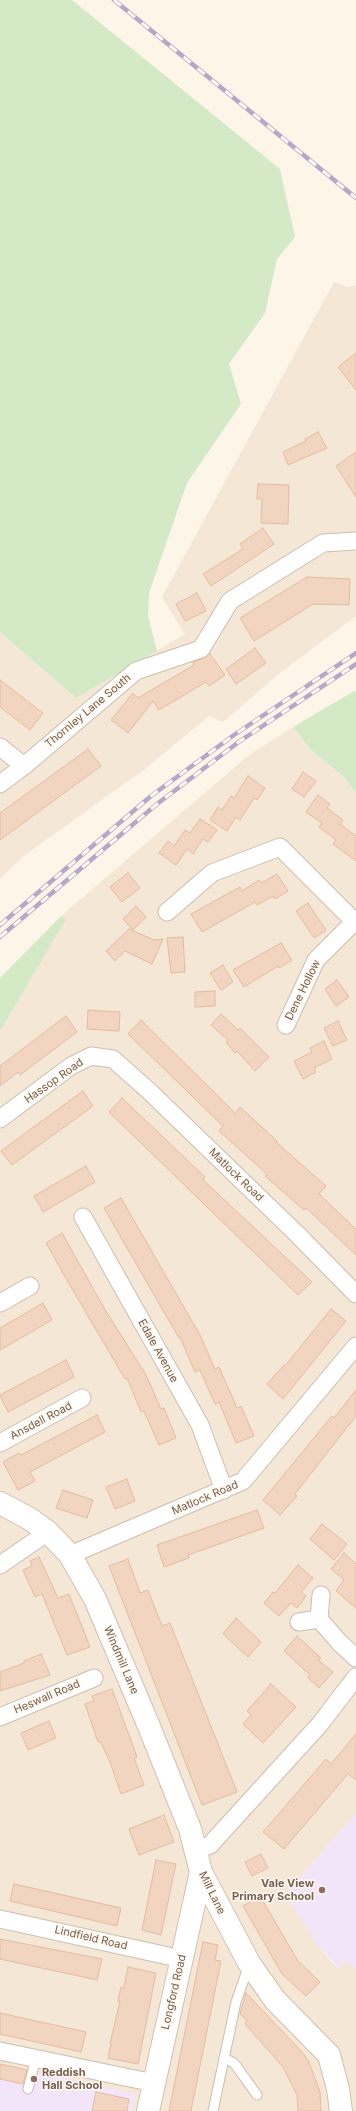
<!DOCTYPE html>
<style>
body{margin:0}
canvas{display:block;background:#fcf5e8}
</style>
<canvas width="356" height="2111"></canvas>
<script>
const ctx = document.querySelector('canvas').getContext('2d');
ctx.lineJoin = 'round';
function fill(path, color) {
  ctx.fillStyle = color;
  ctx.fill(path, 'evenodd');
}
function poly(rows) {
  const path = new Path2D();
  for (const r of rows) {
    path.moveTo(r[0], r[1]);
    for (let i = 2; i < r.length; i += 2) path.lineTo(r[i], r[i + 1]);
  }
  return path;
}
function trace(path, color, width, dash) {
  ctx.strokeStyle = color;
  ctx.lineWidth = width;
  ctx.lineCap = dash ? 'butt' : 'round';
  ctx.setLineDash(dash || []);
  ctx.stroke(path);
}
function drawText(font, color, halo, rows, align = 'center') {
  ctx.font = font + ' Inter,sans-serif';
  ctx.lineWidth = 3;
  ctx.setLineDash([]);
  ctx.textBaseline = 'middle';
  ctx.strokeStyle = halo;
  ctx.fillStyle = color;
  for (const [text, x, y, turn = 0] of rows) {
    ctx.save();
    ctx.translate(x, y);
    ctx.rotate((+turn || 0) * Math.PI / 180);
    ctx.textAlign = isNaN(turn) ? turn : align;
    if (halo) ctx.strokeText(text, 0, 0);
    ctx.fillText(text, 0, 0);
    ctx.restore();
  }
}
fill(poly([
 [334,282,347,287,356,285,356,616,280,673,223,722,209,716,145,769,25,855,0,879,0,632,76,698,185,634,162,597],
 [293,727,310,749,343,776,356,793,356,1813,285,1895,327,1957,339,1969,346,1960,356,1969,356,2111,0,2111,0,1031,65,919,61,916,249,755]
]), '#f4e7d6');
fill(poly([
 [356,1813,356,1969,346,1961,339,1969,316,1943,285,1895],
 [0,2064,136,2094,132,2111,0,2111]
]), '#f2e5f9');
fill(poly([
 [0,0,72,0,280,169,295,237,277,259,265,313,229,364,241,404,187,483,149,593,148,616,157,651,76,698,0,632],
 [356,690,356,793,343,776,310,749,293,727],
 [61,916,66,919,0,1031,0,978]
]), '#d4eac6');
const building = poly([
 [356,353,356,390,338,367,356,353],
 [318,432,327,448,288,465,283,452,306,441,305,439,318,432],
 [356,452,356,497,336,466,356,452],
 [258,484,289,485,288,524,261,523,262,499,257,499,258,484],
 [263,528,274,544,211,586,203,574,243,549,240,544,263,528],
 [307,577,350,579,349,605,313,604,254,641,240,618,307,577],
 [197,593,206,611,185,621,176,604,197,593],
 [255,648,266,663,236,684,226,669,255,648],
 [210,654,225,675,209,686,206,682,159,710,153,701,128,733,111,720,133,693,138,698,194,665,193,662,204,658,210,654],
 [0,680,43,713,30,730,0,707,0,680],
 [88,749,101,766,0,840,0,813,88,749],
 [303,772,316,781,304,797,292,789,303,772],
 [248,776,265,788,257,800,254,798,240,820,236,817,227,831,210,820,218,807,222,810,231,796,234,798,248,776],
 [318,795,330,804,327,808,343,820,340,824,356,836,356,861,333,844,336,840,319,827,322,823,306,812,318,795],
 [200,819,217,830,208,842,203,839,193,854,187,849,176,865,159,853,168,841,174,846,185,830,190,833,200,819],
 [128,873,140,888,122,902,110,887,128,873],
 [277,874,288,891,275,899,273,896,257,905,255,902,202,932,191,914,240,887,242,891,259,880,261,883,277,874],
 [308,903,326,930,314,938,296,911,308,903],
 [136,906,146,917,133,930,123,919,136,906],
 [129,929,154,940,163,939,152,964,125,951,115,961,106,951,129,929],
 [183,937,185,972,171,973,167,938,183,937],
 [281,943,292,960,279,968,278,966,244,987,233,970,281,943],
 [223,965,233,982,221,990,210,973,223,965],
 [337,980,349,997,336,1006,325,989,337,980],
 [215,991,215,1006,195,1007,195,992,215,991],
 [88,1010,120,1012,119,1031,87,1029,88,1010],
 [221,1014,238,1030,240,1028,269,1057,255,1071,237,1051,235,1053,226,1042,228,1040,211,1025,221,1014],
 [66,1016,77,1032,20,1075,18,1072,0,1086,0,1066,66,1016],
 [141,1020,235,1113,240,1107,277,1141,276,1142,326,1186,319,1194,356,1229,356,1255,306,1208,304,1210,265,1176,267,1174,219,1131,223,1126,128,1034,141,1020],
 [338,1021,347,1040,333,1046,324,1028,338,1021],
 [324,1041,332,1059,314,1068,316,1072,303,1079,294,1061,312,1052,310,1048,324,1041],
 [83,1091,93,1106,12,1165,1,1151,83,1091],
 [122,1098,205,1177,203,1180,312,1282,298,1295,109,1112,122,1098],
 [86,1166,95,1182,43,1212,34,1196,86,1166],
 [121,1198,200,1335,215,1369,219,1367,237,1408,241,1406,254,1436,236,1443,219,1402,215,1404,200,1370,195,1372,180,1337,179,1338,104,1208,121,1198],
 [62,1233,104,1308,146,1375,161,1409,164,1408,176,1438,159,1445,144,1411,141,1412,127,1378,125,1379,68,1282,46,1243,62,1233],
 [43,1303,52,1320,0,1350,0,1328,43,1303],
 [331,1309,346,1321,283,1399,267,1384,284,1365,285,1366,331,1309],
 [66,1360,74,1377,8,1412,0,1395,66,1360],
 [356,1390,356,1416,295,1494,297,1496,280,1515,263,1500,332,1416,334,1418,356,1390],
 [97,1415,105,1432,30,1472,35,1481,18,1490,3,1462,19,1453,21,1455,97,1415],
 [127,1479,135,1501,115,1509,106,1487,127,1479],
 [63,1490,93,1500,87,1518,56,1508,63,1490],
 [257,1510,264,1528,188,1555,189,1558,164,1567,157,1545,257,1510],
 [322,1524,347,1544,334,1560,310,1539,322,1524],
 [344,1553,356,1564,356,1608,336,1591,344,1580,331,1569,344,1553],
 [39,1557,58,1598,69,1594,90,1647,67,1655,42,1594,35,1597,23,1570,32,1566,30,1561,39,1557],
 [128,1559,140,1593,148,1590,162,1626,170,1623,237,1792,202,1805,109,1566,128,1559],
 [298,1565,313,1578,301,1592,306,1596,297,1608,291,1603,279,1616,264,1603,273,1592,275,1593,298,1565],
 [236,1618,261,1642,248,1657,223,1634,236,1618],
 [297,1636,321,1658,318,1660,333,1672,319,1688,308,1678,310,1675,284,1651,297,1636],
 [41,1654,50,1675,0,1691,0,1672,24,1663,24,1661,41,1654],
 [271,1684,296,1707,263,1743,243,1724,251,1715,247,1711,271,1684],
 [112,1689,137,1757,134,1758,144,1785,121,1794,110,1762,100,1741,98,1742,85,1704,94,1701,92,1696,112,1689],
 [49,1721,56,1738,28,1750,21,1733,49,1721],
 [356,1734,356,1780,348,1774,284,1849,263,1832,326,1759,331,1764,356,1734],
 [164,1815,174,1842,139,1855,129,1829,164,1815],
 [261,1854,268,1868,252,1876,245,1862,261,1854],
 [156,1860,176,1864,161,1935,142,1930,156,1860],
 [14,1884,121,1908,117,1926,10,1901,14,1884],
 [260,1896,298,1961,320,1982,306,1996,282,1974,243,1906,260,1896],
 [0,1939,102,1959,97,1980,0,1959,0,1939],
 [203,1942,218,1945,215,1960,221,1961,191,2111,169,2111,203,1942],
 [128,1967,156,1973,138,2064,108,2058,111,2044,110,2044,120,2001,118,2001,121,1987,124,1988,128,1967],
 [246,1993,303,2053,309,2062,320,2092,321,2111,298,2111,297,2095,283,2067,245,2024,247,2020,240,2014,246,1993],
 [0,2013,86,2032,81,2052,0,2034,0,2013],
 [0,2064,27,2070,23,2084,0,2079,0,2064],
 [96,2092,129,2099,127,2111,92,2111,96,2092]
]);
fill(building, '#f2d5c0');
trace(building, '#e4bca0', 1);
const lane = poly([
 [224,2058,234,2063,257,2095],
 [28,2089,36,2058],
 [213,2111,236,2002,249,1965]
]);
const street = poly([
 [0,747,24,766],
 [0,784,24,766,136,671,201,649,230,601,323,543,356,541],
 [167,912,212,873,280,847,356,923],
 [286,1025,316,960,354,922],
 [0,1119,71,1066,91,1056,113,1059,149,1091,297,1234,356,1294],
 [83,1217,200,1425,224,1490],
 [0,1303,30,1286],
 [0,1443,82,1398],
 [70,1555,243,1481,356,1346],
 [0,1565,48,1532],
 [319,1619,321,1595],
 [299,1622,319,1619,339,1642,356,1658],
 [0,1717,94,1678],
 [196,1850,210,1845,320,1724,356,1677],
 [0,1919,182,1959],
 [0,2051,154,2083]
]);
const secondary = poly([
 [0,1503,30,1519,48,1532,70,1555,95,1599,148,1724,190,1829,201,1872,249,1963,275,2000,329,2055,338,2089,341,2111],
 [148,2111,201,1872]
]);
trace(lane, '#cebdae', 11);
trace(street, '#cebdae', 19);
trace(secondary, '#d4bfae', 24);
trace(lane, '#fff', 9);
trace(street, '#fff', 17);
trace(secondary, '#fff', 22);
const rail = poly([
 [114,0,356,198],
 [0,925,151,796,234,735,356,653],
 [0,937,157,804,240,741,356,664]
]);
trace(rail, '#b8a6c7', 4.5);
trace(rail, '#fff9ef', 3, [9]);
for (const [x, y, r, color] of [
 [322,1890,4,"#8d6e63"],
 [34,2079,4,"#8d6e63"]
]) {
  const dot = new Path2D();
  dot.arc(x, y, r, 0, 2 * Math.PI);
  ctx.fillStyle = color;
  ctx.fill(dot);
  trace(dot, '#fff9ef', 1.5);
}
drawText('11px', '#775c4c', '#fff9ef', [
 ["Thornley Lane South",88,711,-40],
 ["Dene Hollow",303,990,-64],
 ["Hassop Road",54,1081,-35],
 ["Matlock Road",236,1175,44],
 ["Edale Avenue",158,1351,61],
 ["Ansdell Road",41,1421,-28],
 ["Matlock Road",205,1498,-23],
 ["Windmill Lane",121,1660,67],
 ["Heswall Road",47,1697,-23],
 ["Mill Lane",212,1893,64],
 ["Lindfield Road",91,1938,13],
 ["Longford Road",174,1992,-77]
]);
drawText('bold 11px', '#785e54', '#fff9ef', [
 ["Vale View",314,1884],
 ["Primary School",314,1897],
 ["Reddish",42,2073,"left"],
 ["Hall School",42,2086,"left"]
], 'right');
</script>
